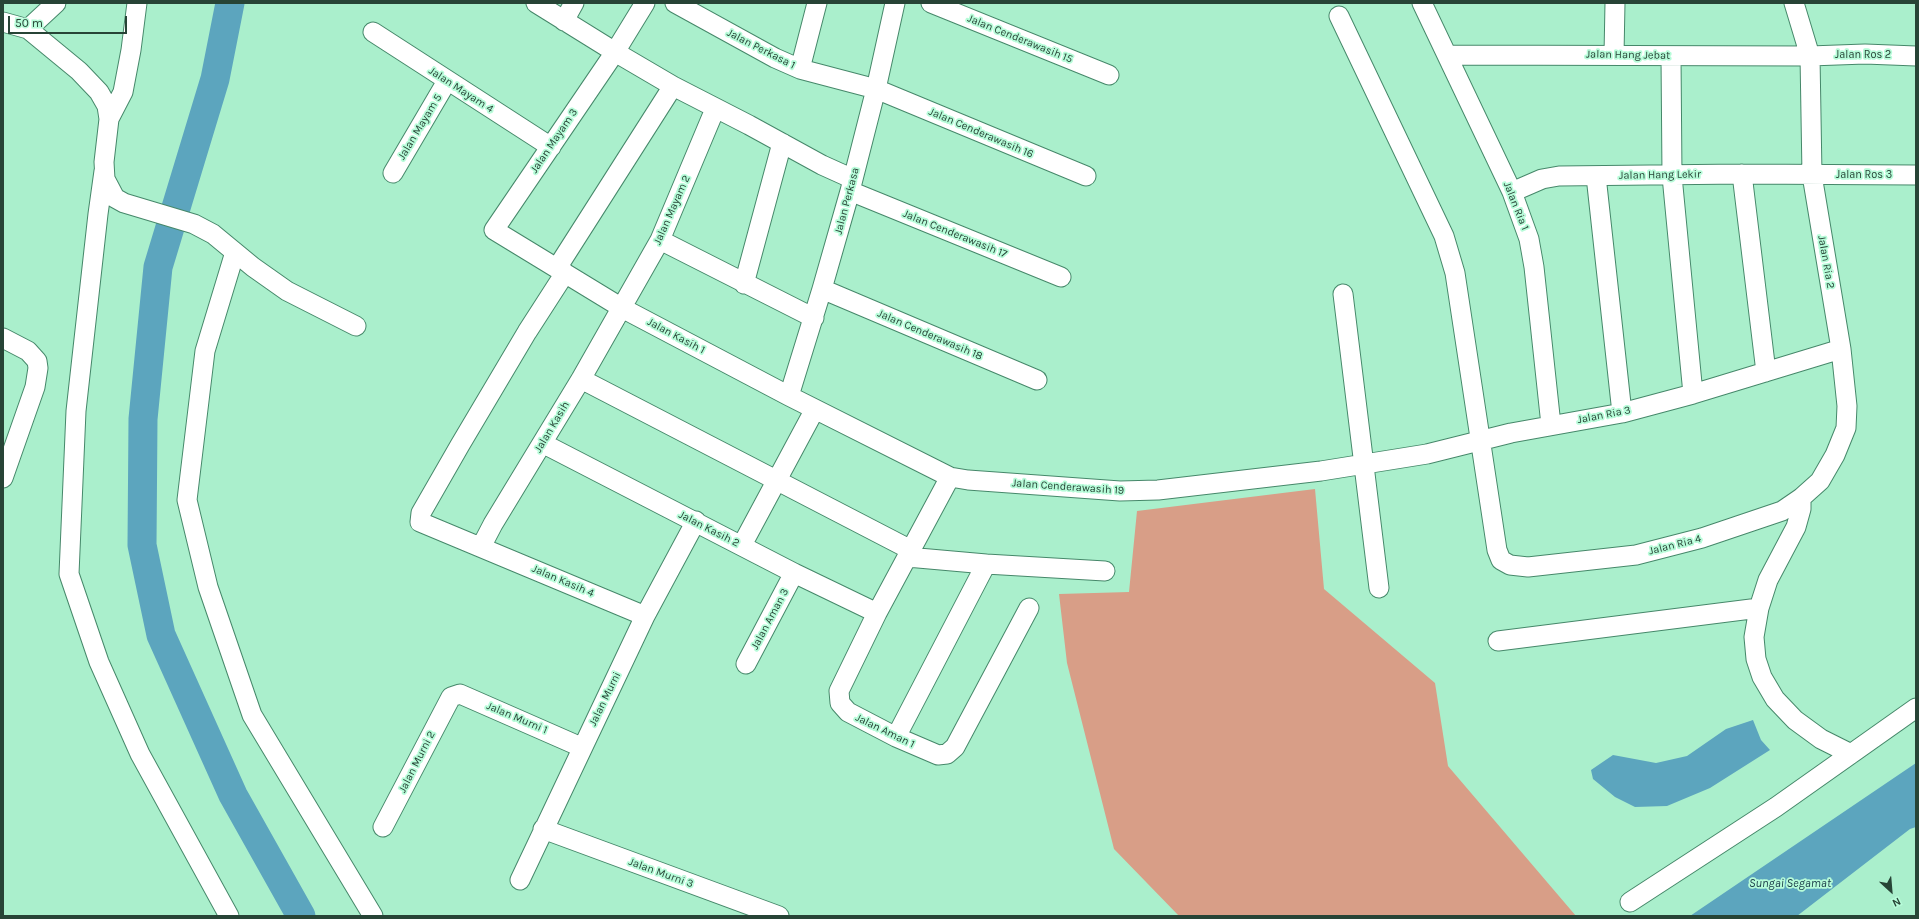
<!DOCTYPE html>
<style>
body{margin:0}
#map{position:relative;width:1919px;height:919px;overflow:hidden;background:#aaefcc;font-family:Karla,sans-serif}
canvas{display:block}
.frame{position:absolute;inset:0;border:4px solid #274436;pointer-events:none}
.north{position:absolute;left:1871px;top:871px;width:40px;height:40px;-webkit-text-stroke:3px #b7fcd9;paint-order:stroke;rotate:154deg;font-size:11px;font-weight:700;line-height:16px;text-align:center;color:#274436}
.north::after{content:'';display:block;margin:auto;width:14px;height:18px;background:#274436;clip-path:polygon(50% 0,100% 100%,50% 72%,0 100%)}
.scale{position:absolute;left:8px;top:16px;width:119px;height:18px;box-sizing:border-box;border:2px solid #274436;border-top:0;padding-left:5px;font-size:12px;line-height:14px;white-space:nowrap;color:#274436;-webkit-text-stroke:3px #b7fcd9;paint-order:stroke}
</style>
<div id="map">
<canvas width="1919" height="919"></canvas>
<div class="frame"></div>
<div class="north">N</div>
<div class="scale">50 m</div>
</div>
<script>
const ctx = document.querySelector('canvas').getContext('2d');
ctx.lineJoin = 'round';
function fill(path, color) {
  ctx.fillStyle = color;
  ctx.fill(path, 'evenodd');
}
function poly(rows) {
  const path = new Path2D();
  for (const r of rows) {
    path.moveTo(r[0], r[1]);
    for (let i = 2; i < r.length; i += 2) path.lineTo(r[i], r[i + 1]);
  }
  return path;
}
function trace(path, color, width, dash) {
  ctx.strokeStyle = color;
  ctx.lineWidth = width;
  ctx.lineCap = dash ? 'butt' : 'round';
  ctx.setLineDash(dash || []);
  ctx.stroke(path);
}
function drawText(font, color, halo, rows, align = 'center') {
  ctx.font = font + ' Karla,sans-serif';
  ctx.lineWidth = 3.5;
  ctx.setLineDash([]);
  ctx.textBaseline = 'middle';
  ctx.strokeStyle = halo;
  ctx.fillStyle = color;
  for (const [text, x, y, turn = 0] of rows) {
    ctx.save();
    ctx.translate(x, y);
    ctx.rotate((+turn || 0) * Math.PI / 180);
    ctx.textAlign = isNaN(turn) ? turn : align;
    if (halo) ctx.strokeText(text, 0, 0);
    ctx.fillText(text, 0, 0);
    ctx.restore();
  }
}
fill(poly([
 [1315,489,1324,589,1435,683,1448,766,1576,916,1179,916,1114,849,1067,663,1059,594,1129,592,1137,511]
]), '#d89e87');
fill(poly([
 [1753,720,1761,740,1770,750,1710,788,1667,806,1635,807,1615,797,1593,779,1591,770,1613,755,1656,763,1687,756,1726,729],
 [1916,763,1916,827,1910,829,1797,916,1690,916]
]), '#5ca5be');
trace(poly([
 [230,3,215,79,158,267,143,419,142,545,161,635,233,795,301,916]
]), '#5ca5be', 29);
const minor = poly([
 [536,3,615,52,673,86,749,125,822,165,853,179],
 [645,3,615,52,494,230,622,308,789,396,950,477,968,480,1120,491,1158,490,1321,471,1427,454,1511,433,1622,413,1693,394,1841,349],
 [675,3,775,58,800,69,876,89,1086,176],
 [931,3,1109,75],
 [1422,3,1512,192,1529,239,1534,267,1551,425],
 [1339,16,1444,236,1455,273,1497,550,1501,560,1510,565,1528,567,1636,555,1702,538,1782,511,1801,498,1820,481,1835,455,1846,428,1847,406,1841,349,1812,175,1810,56,1794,3],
 [564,21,574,3],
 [3,22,28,29,79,71,99,92,107,106,109,119,104,162,105,179,115,198,124,203,194,224,213,234,253,267,287,291,356,326],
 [28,29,56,3],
 [373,32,551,147],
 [1447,55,1810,56,1865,54,1916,56],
 [1614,55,1615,3],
 [1671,56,1672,176,1693,394],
 [800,69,817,3],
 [109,119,123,92,131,50,137,3],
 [104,171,98,214,76,411,69,574,99,662,140,754,229,916],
 [393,173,447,81],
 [1742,174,1766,372],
 [1596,176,1622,413],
 [850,191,1061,277],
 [1512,192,1542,179,1559,176,1742,174,1916,175],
 [660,240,814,318],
 [235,252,205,351,187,500,208,587,252,715,373,916],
 [557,268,673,86],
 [565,273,527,332,460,445,421,513,420,522,645,616],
 [744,284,782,143],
 [822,289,1037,380],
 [1343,294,1379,588],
 [3,338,28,351,37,361,38,368,35,387,3,478],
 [581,379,911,550],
 [789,396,822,289,850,191,876,89,895,3],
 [542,443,794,573,877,613],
 [950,477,877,613,839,691,840,703,848,712,896,737,938,755,947,754,955,747,1029,608],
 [742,545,815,409],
 [481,547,493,524,581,379,660,240,715,109],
 [986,564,1105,571],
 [1759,608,1754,637,1756,659,1762,677,1775,699,1795,720,1821,739,1851,754],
 [1498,641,1759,608,1768,580,1796,527,1801,509,1801,498],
 [746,664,794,573],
 [896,737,986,564,907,557],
 [383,827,451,697,460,694,581,747],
 [543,829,779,916],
 [520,880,645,616,696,521],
 [1630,902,1776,807,1916,708]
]);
trace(minor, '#46886a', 21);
trace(minor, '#fff', 19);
drawText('11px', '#274436', '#b7fcd9', [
 ["Jalan Cenderawasih 15",1020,39,22],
 ["Jalan Perkasa 1",761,49,27],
 ["Jalan Hang Jebat",1628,55,1],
 ["Jalan Ros 2",1863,55],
 ["Jalan Mayam 4",461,90,33],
 ["Jalan Mayam 5",420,127,-59],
 ["Jalan Cenderawasih 16",981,133,23],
 ["Jalan Mayam 3",554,141,-56],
 ["Jalan Hang Lekir",1660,175,-1],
 ["Jalan Ros 3",1864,175],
 ["Jalan Perkasa",847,201,-75],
 ["Jalan Ria 1",1516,206,68],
 ["Jalan Mayam 2",672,210,-66],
 ["Jalan Cenderawasih 17",955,234,22],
 ["Jalan Ria 2",1826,262,80],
 ["Jalan Cenderawasih 18",930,335,23],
 ["Jalan Kasih 1",676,336,28],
 ["Jalan Ria 3",1604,415,-11],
 ["Jalan Kasih",552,427,-59],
 ["Jalan Cenderawasih 19",1068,487,4],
 ["Jalan Kasih 2",709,529,27],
 ["Jalan Ria 4",1675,545,-14],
 ["Jalan Kasih 4",563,581,23],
 ["Jalan Aman 3",770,619,-62],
 ["Jalan Murni",605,699,-64],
 ["Jalan Murni 1",517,718,23],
 ["Jalan Aman 1",885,731,26],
 ["Jalan Murni 2",417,762,-63],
 ["Jalan Murni 3",661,873,20]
]);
drawText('italic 12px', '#1e404c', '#b7fcd9', [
 ["Sungai Segamat",1790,884]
]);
</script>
